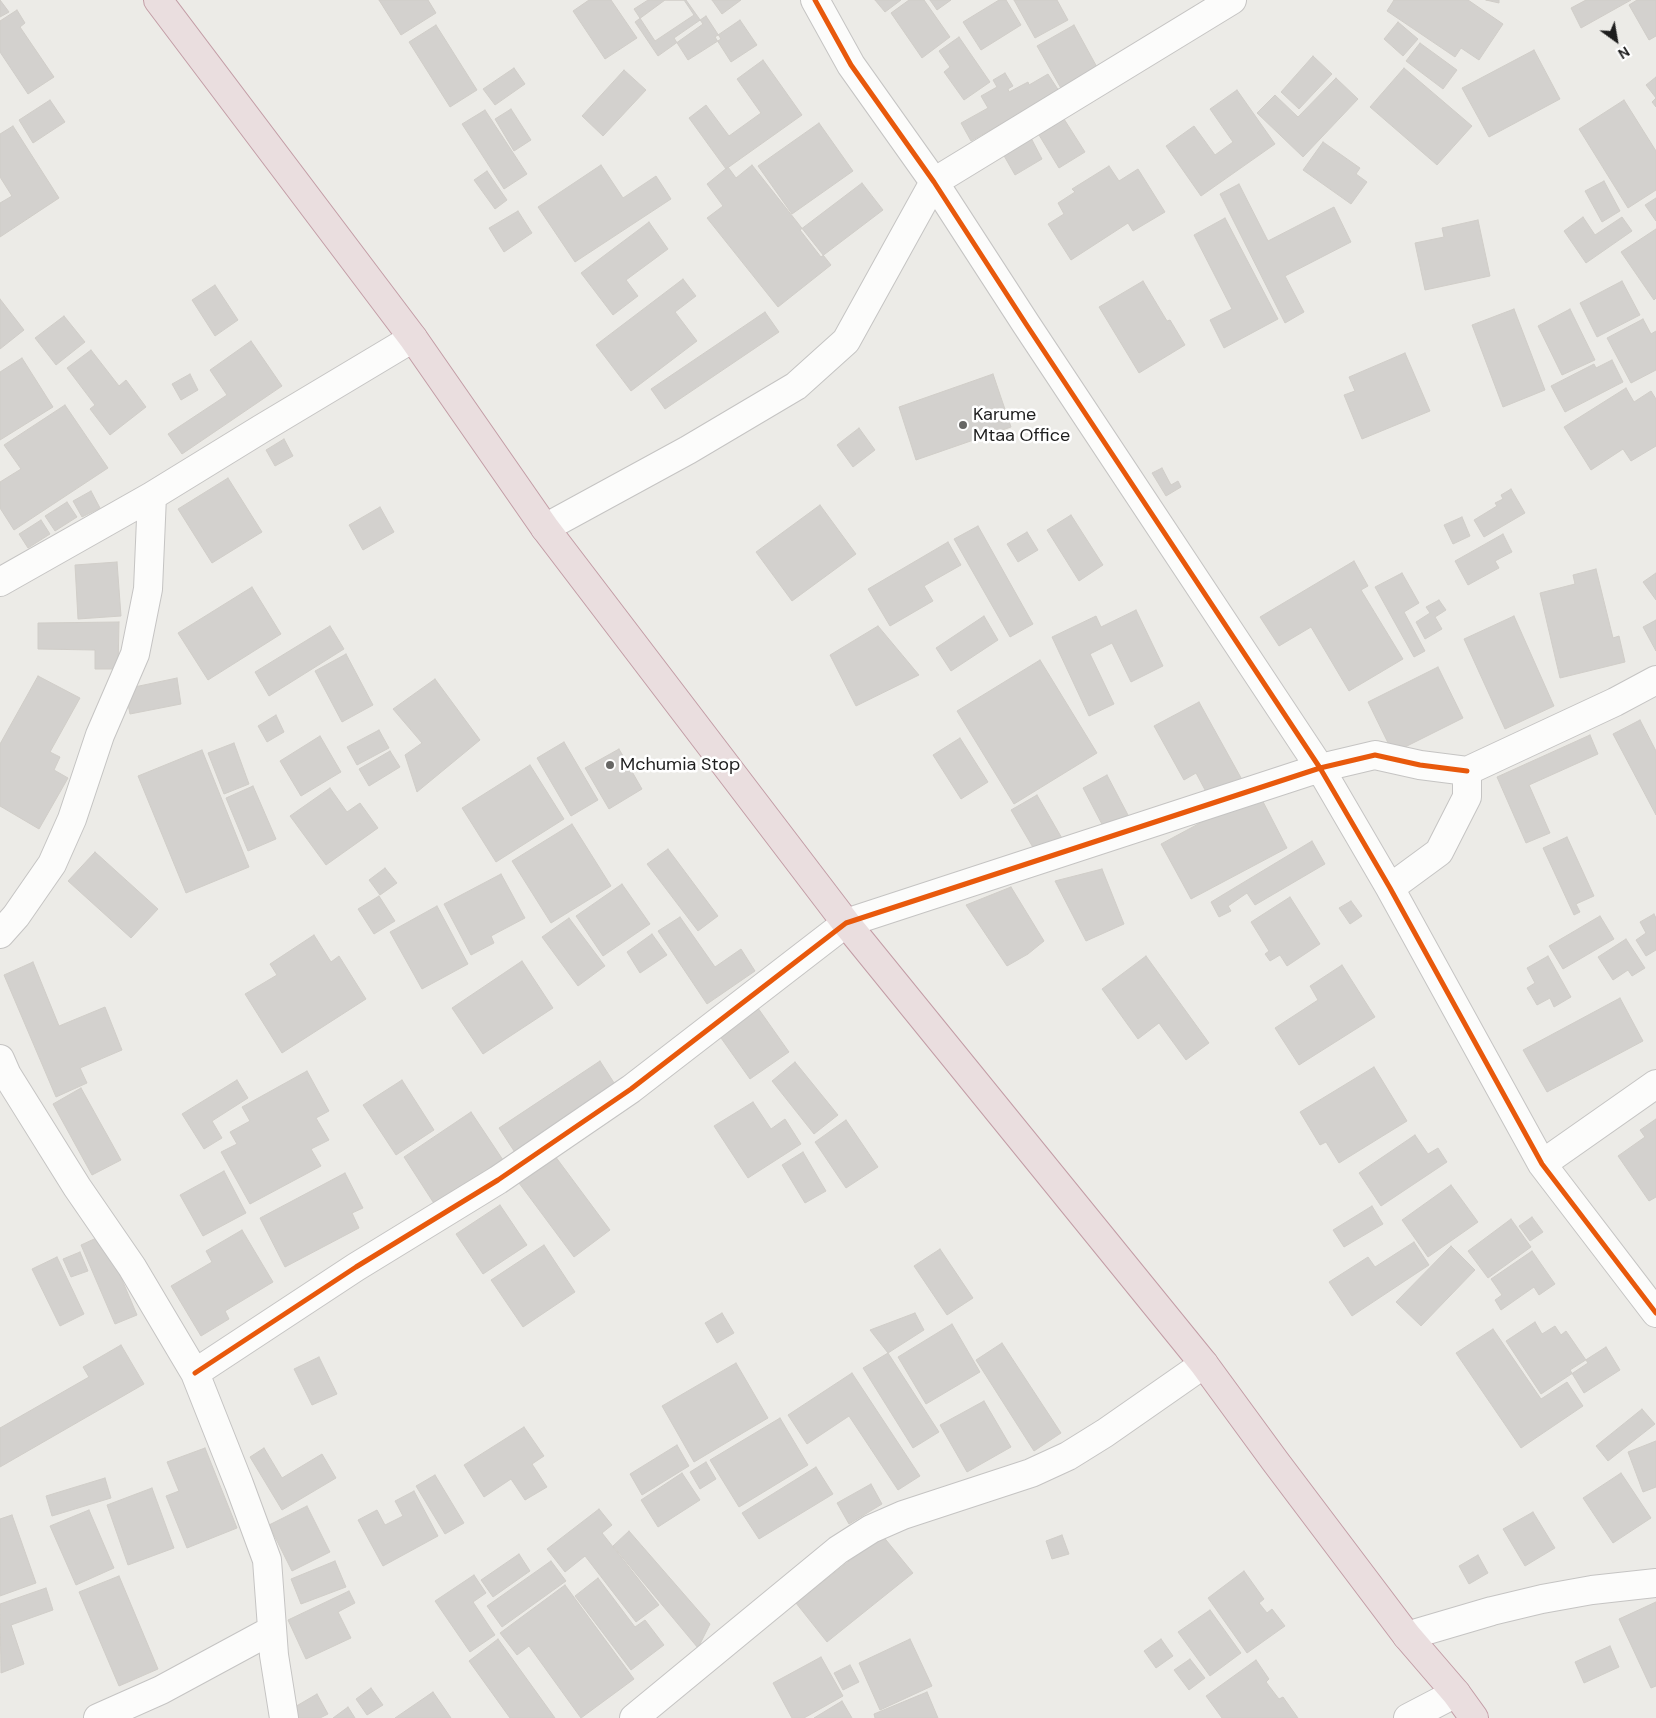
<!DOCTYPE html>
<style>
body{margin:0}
#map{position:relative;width:1656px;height:1718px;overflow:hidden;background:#ecebe7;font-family:"DM Sans",sans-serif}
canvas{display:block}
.north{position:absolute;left:1591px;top:15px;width:50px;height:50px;-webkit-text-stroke:4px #fff;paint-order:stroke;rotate:148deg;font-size:14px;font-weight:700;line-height:20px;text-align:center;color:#1e1e1e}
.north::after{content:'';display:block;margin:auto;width:18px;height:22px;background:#1e1e1e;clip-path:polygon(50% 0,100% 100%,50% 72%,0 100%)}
</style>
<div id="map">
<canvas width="1656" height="1718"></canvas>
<div class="north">N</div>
</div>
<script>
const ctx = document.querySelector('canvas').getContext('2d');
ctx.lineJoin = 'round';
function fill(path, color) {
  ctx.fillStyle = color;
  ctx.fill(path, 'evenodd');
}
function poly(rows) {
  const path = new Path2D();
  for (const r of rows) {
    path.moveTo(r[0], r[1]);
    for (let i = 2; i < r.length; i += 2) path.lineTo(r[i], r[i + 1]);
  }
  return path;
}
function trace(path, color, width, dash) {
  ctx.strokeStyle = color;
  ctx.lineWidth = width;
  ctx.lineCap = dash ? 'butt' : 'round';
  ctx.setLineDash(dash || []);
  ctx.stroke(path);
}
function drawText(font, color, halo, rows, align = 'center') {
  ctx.font = font + ' "DM Sans",sans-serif';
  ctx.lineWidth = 5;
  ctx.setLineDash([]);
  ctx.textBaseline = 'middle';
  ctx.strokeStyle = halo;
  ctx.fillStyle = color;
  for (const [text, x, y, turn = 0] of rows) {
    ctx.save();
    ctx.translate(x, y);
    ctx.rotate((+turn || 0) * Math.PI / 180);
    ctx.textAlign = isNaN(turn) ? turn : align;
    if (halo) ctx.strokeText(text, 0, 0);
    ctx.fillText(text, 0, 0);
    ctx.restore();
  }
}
const building = poly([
 [0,0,9,12,0,17,0,0],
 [379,0,428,0,436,13,401,35,379,0],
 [589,0,611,0,637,38,605,59,573,11,589,0],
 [648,0,684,0,694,15,655,41,634,9,648,0],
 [665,0,686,0,703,24,658,56,635,22,665,0],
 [712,0,741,0,722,14,712,0],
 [875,0,901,0,885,12,875,0],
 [909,0,924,0,950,37,922,58,891,13,909,0],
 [930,0,951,0,937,10,930,0],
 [999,0,1006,0,1021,25,981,50,963,22,999,0],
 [1014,0,1057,0,1068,20,1035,38,1014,0],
 [1394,0,1468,0,1503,24,1479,60,1461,48,1455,57,1387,11,1394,0],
 [1486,0,1499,0,1499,3,1486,0],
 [1586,0,1631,0,1581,28,1571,8,1586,0],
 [1637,0,1656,0,1656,36,1649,40,1629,5,1637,0],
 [17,10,25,23,20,27,54,77,28,94,0,52,0,21,17,10],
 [706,16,721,39,688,60,674,38,706,16],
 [740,20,757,45,731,62,715,37,740,20],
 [1398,22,1418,39,1403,56,1384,39,1398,22],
 [436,25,477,90,450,107,409,42,436,25],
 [1074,25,1098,69,1062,90,1037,46,1074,25],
 [959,37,990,82,964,100,944,72,950,67,939,51,959,37],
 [1420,43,1457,70,1443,89,1406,61,1420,43],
 [1534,50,1560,99,1489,137,1462,88,1534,50],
 [1313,56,1332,74,1299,109,1281,92,1313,56],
 [763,60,802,115,726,169,689,118,706,105,729,136,761,113,737,79,763,60],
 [514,68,525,84,495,105,483,89,514,68],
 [1404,68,1472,126,1437,165,1370,107,1404,68],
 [624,70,646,90,603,136,582,116,624,70],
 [1005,73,1013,86,1008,89,1009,92,1028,82,1029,85,1048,74,1059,91,971,141,961,123,988,108,981,96,997,87,993,80,1005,73],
 [1656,77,1656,107,1652,102,1656,98,1646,85,1656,77],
 [1336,78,1358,99,1303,157,1257,113,1275,95,1298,117,1336,78],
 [1237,90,1275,144,1201,196,1166,146,1194,126,1215,155,1233,142,1210,109,1237,90],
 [50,100,65,122,33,143,19,120,50,100],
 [1624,100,1656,151,1656,190,1628,208,1579,129,1624,100],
 [511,109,531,140,514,151,495,119,511,109],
 [485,110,527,174,504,189,462,124,485,110],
 [1064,119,1085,152,1059,168,1039,135,1064,119],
 [819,123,853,171,792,214,758,166,819,123],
 [13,126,59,198,0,237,0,203,12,196,0,177,0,134,13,126],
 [1031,138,1042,159,1015,175,1003,154,1031,138],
 [1323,142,1360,168,1356,174,1367,182,1351,204,1303,170,1323,142],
 [601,165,623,198,656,176,671,199,575,262,538,207,601,165],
 [752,165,831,265,778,307,707,218,723,206,707,184,728,167,736,178,752,165],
 [1109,166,1119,181,1138,169,1165,212,1133,231,1128,223,1071,260,1048,224,1064,214,1058,203,1075,192,1072,189,1109,166],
 [487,171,507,200,495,209,474,180,487,171],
 [1604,181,1620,211,1602,222,1585,191,1604,181],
 [862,183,883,210,821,257,800,230,862,183],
 [1239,184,1268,241,1334,207,1351,242,1285,276,1304,312,1285,323,1220,194,1239,184],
 [1656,198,1656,221,1645,205,1656,198],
 [518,211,532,233,504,252,489,228,518,211],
 [1583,217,1595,235,1622,217,1632,231,1586,263,1564,231,1583,217],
 [1225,218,1278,319,1224,348,1210,320,1232,309,1194,235,1225,218],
 [1478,220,1490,276,1425,290,1415,243,1444,237,1442,228,1478,220],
 [649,222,668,249,626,280,638,296,613,315,581,273,649,222],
 [1656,229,1656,298,1654,300,1621,252,1656,229],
 [683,279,696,296,675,312,697,341,631,391,596,345,683,279],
 [1143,281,1167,321,1170,320,1185,345,1139,373,1099,307,1143,281],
 [1622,281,1640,315,1597,337,1580,303,1622,281],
 [215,285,238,320,215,336,192,300,215,285],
 [0,299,24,330,0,349,0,299],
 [1514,309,1545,390,1503,407,1472,325,1514,309],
 [1570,309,1595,360,1562,375,1538,326,1570,309],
 [765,312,779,332,665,409,651,389,765,312],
 [64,316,85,342,56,365,35,338,64,316],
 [1643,319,1651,334,1656,331,1656,370,1631,383,1607,338,1643,319],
 [251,341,282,386,182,454,168,434,227,395,210,370,251,341],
 [91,350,119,386,126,380,146,407,110,435,90,409,95,405,67,368,91,350],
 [1405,353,1430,411,1362,439,1344,395,1355,391,1349,377,1405,353],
 [22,358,53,407,0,440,0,372,22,358],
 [1612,360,1623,382,1565,412,1551,386,1594,364,1596,368,1612,360],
 [190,374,198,390,181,400,172,384,190,374],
 [993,374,1011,427,916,460,899,407,993,374],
 [1626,388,1634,402,1651,391,1656,399,1656,446,1631,461,1623,449,1591,470,1564,427,1626,388],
 [65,405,108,468,14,530,0,508,0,482,21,469,4,445,65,405],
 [859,428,875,450,853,467,837,445,859,428],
 [284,439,293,456,275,466,266,450,284,439],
 [1162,468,1171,485,1178,481,1181,487,1166,496,1152,473,1162,468],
 [228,478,262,532,212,563,178,509,228,478],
 [1511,489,1525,513,1484,537,1474,520,1497,506,1495,503,1503,499,1501,495,1511,489],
 [91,491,100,508,82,517,73,501,91,491],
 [67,502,77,517,55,531,45,516,67,502],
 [820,505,856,554,792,601,756,552,820,505],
 [380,507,394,532,363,550,349,525,380,507],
 [1071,515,1103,565,1079,581,1047,530,1071,515],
 [1462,517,1470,536,1453,544,1444,525,1462,517],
 [41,520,50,534,28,548,19,534,41,520],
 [978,526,1033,624,1010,637,954,539,978,526],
 [1027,532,1038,550,1018,562,1007,544,1027,532],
 [1503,534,1512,552,1495,561,1499,568,1468,585,1455,561,1503,534],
 [948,542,961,565,924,586,933,601,890,626,868,589,948,542],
 [1354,561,1368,586,1361,590,1403,659,1349,691,1311,627,1279,646,1260,617,1354,561],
 [117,562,121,616,78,619,75,565,117,562],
 [1596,569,1613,638,1619,636,1625,662,1560,678,1540,593,1575,584,1573,575,1596,569],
 [1402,573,1419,603,1404,612,1425,651,1414,657,1375,587,1402,573],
 [1656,573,1656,600,1643,582,1656,573],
 [252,587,281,634,208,680,178,633,252,587],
 [1439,600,1446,610,1435,617,1442,629,1425,639,1416,622,1430,613,1426,607,1439,600],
 [1136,610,1163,666,1131,682,1112,643,1090,654,1114,704,1089,716,1052,637,1096,616,1101,627,1136,610],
 [984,616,998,640,951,671,936,648,984,616],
 [1514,616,1554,706,1505,729,1464,639,1514,616],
 [1656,620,1656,651,1643,627,1656,620],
 [119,622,118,669,95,669,95,650,38,649,38,623,119,622],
 [330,626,344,649,269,696,255,672,330,626],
 [878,626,919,675,856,706,830,655,878,626],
 [346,654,373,705,342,722,315,671,346,654],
 [1040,660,1097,753,1014,804,957,711,1040,660],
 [1438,667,1463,718,1393,753,1368,702,1438,667],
 [38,676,80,698,50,752,60,757,54,770,68,778,39,829,0,806,0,744,38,676],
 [177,678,181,704,130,714,125,689,177,678],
 [435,679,480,740,417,792,405,755,422,743,393,709,435,679],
 [1199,702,1245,785,1212,803,1196,773,1184,780,1154,726,1199,702],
 [276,715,284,732,267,742,258,726,276,715],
 [1640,720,1656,751,1656,815,1613,734,1640,720],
 [379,730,389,748,357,765,347,747,379,730],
 [1590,735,1598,754,1529,785,1550,833,1526,843,1497,777,1590,735],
 [320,736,341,772,301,796,280,761,320,736],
 [960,738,988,782,961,799,933,755,960,738],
 [564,742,598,800,571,816,537,758,564,742],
 [234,743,249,784,224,794,208,753,234,743],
 [619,749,642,789,609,809,585,768,619,749],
 [202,750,249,867,186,893,138,776,202,750],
 [390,751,400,767,369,786,359,769,390,751],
 [530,765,564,819,496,862,462,808,530,765],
 [1107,775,1128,815,1104,828,1083,788,1107,775],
 [253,786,276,839,248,851,226,798,253,786],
 [330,788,347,812,360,803,378,828,326,865,290,816,330,788],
 [1258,792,1287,848,1191,899,1161,844,1258,792],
 [1037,795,1063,840,1038,856,1011,810,1037,795],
 [572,824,611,886,551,923,512,861,572,824],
 [1567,837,1594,896,1576,904,1580,912,1574,915,1543,848,1567,837],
 [1312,841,1325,864,1255,905,1247,893,1228,906,1231,911,1219,917,1211,902,1312,841],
 [668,849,718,916,698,931,647,864,668,849],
 [95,852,158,909,131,938,68,881,95,852],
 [385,868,397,883,380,895,369,880,385,868],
 [1102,869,1124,924,1086,941,1055,881,1102,869],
 [501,874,525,918,491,936,494,943,471,955,444,904,501,874],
 [622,884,650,924,603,956,576,916,622,884],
 [1011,887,1044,941,1028,954,1007,966,966,905,1011,887],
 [379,896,395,921,374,934,358,909,379,896],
 [1290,897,1320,944,1287,966,1280,955,1270,961,1265,954,1269,951,1251,922,1290,897],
 [1351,901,1362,916,1350,924,1339,908,1351,901],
 [437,906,468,964,422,989,390,932,437,906],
 [1654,914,1656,918,1656,950,1646,956,1636,940,1646,933,1640,922,1654,914],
 [1600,916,1614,939,1563,969,1549,946,1600,916],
 [680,917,715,967,741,949,755,971,707,1004,658,931,680,917],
 [569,918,605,966,578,986,542,937,569,918],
 [652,934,667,955,640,973,627,952,652,934],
 [314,935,331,962,339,956,366,999,282,1053,245,994,277,975,270,964,314,935],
 [1626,939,1645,968,1632,976,1628,970,1613,980,1598,957,1626,939],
 [1146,956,1209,1043,1186,1060,1159,1023,1138,1039,1102,989,1146,956],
 [1548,956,1571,997,1554,1007,1550,998,1537,1005,1527,988,1535,983,1527,968,1548,956],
 [522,961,553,1008,483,1054,452,1008,522,961],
 [33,962,59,1026,105,1007,122,1050,80,1068,87,1083,56,1097,4,975,33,962],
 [1342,965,1375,1017,1299,1065,1275,1028,1318,1000,1310,986,1342,965],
 [1620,998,1643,1041,1547,1092,1523,1050,1620,998],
 [753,1001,789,1052,750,1079,714,1028,753,1001],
 [600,1061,618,1089,518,1157,499,1128,600,1061],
 [795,1062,838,1115,814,1134,772,1081,795,1062],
 [1374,1067,1407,1121,1339,1163,1326,1142,1320,1145,1300,1112,1374,1067],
 [307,1071,329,1111,316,1118,329,1140,311,1149,321,1166,250,1204,221,1152,237,1144,230,1132,250,1121,242,1107,307,1071],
 [237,1080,248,1098,212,1121,222,1138,204,1149,182,1114,237,1080],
 [402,1080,434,1130,396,1155,363,1105,402,1080],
 [81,1088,121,1160,92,1175,53,1104,81,1088],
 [753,1102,771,1129,785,1119,801,1144,748,1178,714,1126,753,1102],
 [471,1112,503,1160,435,1205,404,1157,471,1112],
 [1656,1119,1656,1197,1649,1201,1618,1156,1645,1137,1640,1130,1656,1119],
 [846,1120,878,1167,846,1188,815,1142,846,1120],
 [1415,1135,1428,1154,1438,1148,1447,1162,1381,1206,1359,1173,1415,1135],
 [803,1152,826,1191,805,1203,782,1165,803,1152],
 [555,1156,610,1230,574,1257,519,1183,555,1156],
 [224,1171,246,1213,203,1236,180,1195,224,1171],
 [345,1173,363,1208,352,1213,359,1228,285,1267,260,1218,345,1173],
 [1451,1185,1478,1222,1428,1257,1402,1220,1451,1185],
 [500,1205,527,1245,483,1274,456,1234,500,1205],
 [1372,1206,1383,1224,1344,1247,1333,1230,1372,1206],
 [1532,1217,1543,1232,1530,1241,1519,1226,1532,1217],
 [1511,1219,1531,1247,1488,1278,1468,1251,1511,1219],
 [242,1230,273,1282,225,1311,229,1319,201,1336,171,1286,212,1262,206,1251,242,1230],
 [103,1235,137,1315,115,1324,81,1245,103,1235],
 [1414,1242,1429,1265,1352,1316,1329,1282,1368,1257,1375,1267,1414,1242],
 [544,1245,575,1292,523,1327,491,1280,544,1245],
 [1451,1246,1475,1270,1421,1326,1396,1302,1451,1246],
 [940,1249,973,1298,947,1315,914,1266,940,1249],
 [1532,1251,1555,1284,1539,1295,1534,1287,1501,1310,1495,1300,1502,1295,1491,1279,1532,1251],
 [80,1252,88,1271,71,1277,63,1259,80,1252],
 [57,1257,84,1314,60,1326,32,1269,57,1257],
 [722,1313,734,1333,717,1343,705,1323,722,1313],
 [915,1313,924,1330,888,1353,870,1330,915,1313],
 [1535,1322,1542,1334,1555,1326,1561,1335,1566,1331,1588,1363,1541,1394,1506,1341,1535,1322],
 [952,1324,980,1372,926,1404,898,1357,952,1324],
 [1493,1329,1541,1399,1567,1382,1583,1406,1521,1448,1456,1353,1493,1329],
 [1002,1343,1061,1433,1034,1451,976,1360,1002,1343],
 [121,1345,144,1384,0,1467,0,1428,89,1377,83,1367,121,1345],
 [1606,1347,1620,1370,1584,1393,1570,1370,1606,1347],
 [888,1353,939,1432,913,1448,863,1368,888,1353],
 [319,1357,337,1394,312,1405,294,1369,319,1357],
 [736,1363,768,1418,694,1462,662,1406,736,1363],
 [852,1373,920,1476,898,1490,849,1416,807,1444,788,1415,852,1373],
 [984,1401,1011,1447,967,1472,940,1425,984,1401],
 [1642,1409,1655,1424,1608,1461,1596,1446,1642,1409],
 [780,1418,808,1465,739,1507,710,1460,780,1418],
 [524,1427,544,1456,532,1464,547,1487,525,1500,511,1479,484,1497,464,1465,524,1427],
 [1656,1441,1656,1487,1643,1492,1628,1452,1656,1441],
 [677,1445,689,1466,642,1495,630,1474,677,1445],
 [205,1448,237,1528,187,1548,166,1496,179,1491,167,1462,205,1448],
 [264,1448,282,1478,322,1454,336,1478,282,1510,250,1457,264,1448],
 [706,1462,716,1479,700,1489,690,1472,706,1462],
 [816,1467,833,1494,759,1539,742,1513,816,1467],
 [682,1473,700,1500,658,1527,641,1500,682,1473],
 [1621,1473,1651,1518,1613,1543,1583,1498,1621,1473],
 [435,1475,464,1523,445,1534,416,1486,435,1475],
 [105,1478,111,1498,52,1516,46,1496,105,1478],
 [871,1484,882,1504,849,1524,837,1503,871,1484],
 [152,1488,174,1548,128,1565,107,1505,152,1488],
 [414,1491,438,1536,383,1566,358,1520,377,1510,385,1525,403,1516,395,1501,414,1491],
 [307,1506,330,1552,292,1571,269,1525,307,1506],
 [599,1509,612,1525,602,1533,659,1605,636,1622,585,1556,565,1572,547,1549,599,1509],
 [89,1510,114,1568,76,1585,50,1526,89,1510],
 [1533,1512,1555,1548,1525,1566,1503,1529,1533,1512],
 [12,1515,36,1583,0,1596,0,1519,12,1515],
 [629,1531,710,1624,698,1648,613,1546,629,1531],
 [882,1535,913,1573,827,1642,796,1603,882,1535],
 [1062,1535,1069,1554,1052,1559,1046,1541,1062,1535],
 [519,1554,530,1571,493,1597,481,1580,519,1554],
 [1478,1555,1488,1573,1469,1584,1459,1566,1478,1555],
 [335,1561,346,1587,301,1604,291,1579,335,1561],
 [551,1561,566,1581,502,1627,487,1606,551,1561],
 [1244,1571,1264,1599,1259,1603,1267,1613,1272,1609,1285,1626,1247,1653,1208,1598,1244,1571],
 [474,1575,486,1593,473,1602,495,1635,470,1652,435,1601,474,1575],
 [119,1576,158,1669,119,1686,79,1592,119,1576],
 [598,1578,635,1627,645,1620,664,1645,631,1670,575,1596,598,1578],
 [565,1585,634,1679,581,1718,529,1646,517,1655,500,1633,565,1585],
 [46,1588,53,1610,11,1625,24,1664,1,1673,0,1604,46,1588],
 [349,1591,355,1603,338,1612,351,1638,306,1659,288,1620,349,1591],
 [1656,1602,1656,1686,1651,1688,1619,1619,1656,1602],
 [1210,1610,1241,1653,1210,1676,1178,1632,1210,1610],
 [498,1639,555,1718,510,1718,469,1661,498,1639],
 [910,1639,932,1686,880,1710,859,1663,910,1639],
 [1161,1639,1173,1656,1156,1668,1144,1651,1161,1639],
 [1610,1646,1619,1667,1584,1683,1575,1662,1610,1646],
 [821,1657,843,1696,804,1718,792,1718,773,1683,821,1657],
 [1190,1659,1205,1678,1189,1690,1174,1670,1190,1659],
 [1256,1660,1269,1679,1266,1682,1279,1699,1283,1697,1298,1718,1222,1718,1206,1696,1256,1660],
 [850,1665,859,1682,843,1690,834,1673,850,1665],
 [371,1688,383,1705,367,1715,356,1699,371,1688],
 [433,1692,451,1718,395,1718,433,1692],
 [927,1692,938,1718,875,1718,874,1714,927,1692],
 [317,1694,328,1714,320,1718,298,1718,293,1708,317,1694],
 [842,1701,852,1718,814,1718,842,1701],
 [348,1707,355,1718,333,1718,348,1707]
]);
fill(building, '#d3d1ce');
trace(building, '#d0cdc8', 1);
const minor = poly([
 [815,0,851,65,934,182,1026,324,1320,768,1390,888,1542,1164,1656,1313],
 [545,528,688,450,796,386,846,341,934,182,1232,0],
 [0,582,152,496,261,429,413,338],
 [1390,888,1439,852,1467,797,1467,771,1615,702,1656,680],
 [0,934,16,916,52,864,72,819,100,735,135,654,148,589,152,496],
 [0,1059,7,1075,77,1187,132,1267,195,1373,239,1484,267,1560,274,1655,284,1718],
 [1542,1164,1656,1084],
 [195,1373,356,1267,498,1180,631,1089,846,923,1320,768,1375,755,1420,765,1467,771],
 [1407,1636,1492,1611,1542,1599,1592,1590,1656,1583],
 [98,1718,161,1690,272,1630],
 [634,1718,838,1550,871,1529,903,1515,1031,1473,1068,1456,1105,1433,1204,1364],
 [1408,1718,1456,1693]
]);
const highway = poly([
 [158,0,413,338,545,528,846,923,1204,1364,1275,1461,1407,1636,1456,1693,1474,1718]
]);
trace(minor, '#c5c4c3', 30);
trace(highway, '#c39da6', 30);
trace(minor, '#fcfcfb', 28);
trace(highway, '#eadedf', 28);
trace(poly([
 [815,0,851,65,934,182,1026,324,1320,768,1390,888,1542,1164,1656,1313],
 [195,1373,356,1267,498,1180,631,1089,846,923,1320,768,1375,755,1420,765,1467,771]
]), '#e8590c', 5);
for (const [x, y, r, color] of [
 [963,425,5,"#666664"],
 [610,765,5,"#666664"]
]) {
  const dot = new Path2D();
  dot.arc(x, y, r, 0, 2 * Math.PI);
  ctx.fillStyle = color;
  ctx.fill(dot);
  trace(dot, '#fff', 2);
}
drawText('18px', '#1e1e1e', '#fff', [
 ["Karume",973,415],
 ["Mtaa Office",973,436],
 ["Mchumia Stop",620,765]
], 'left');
</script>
